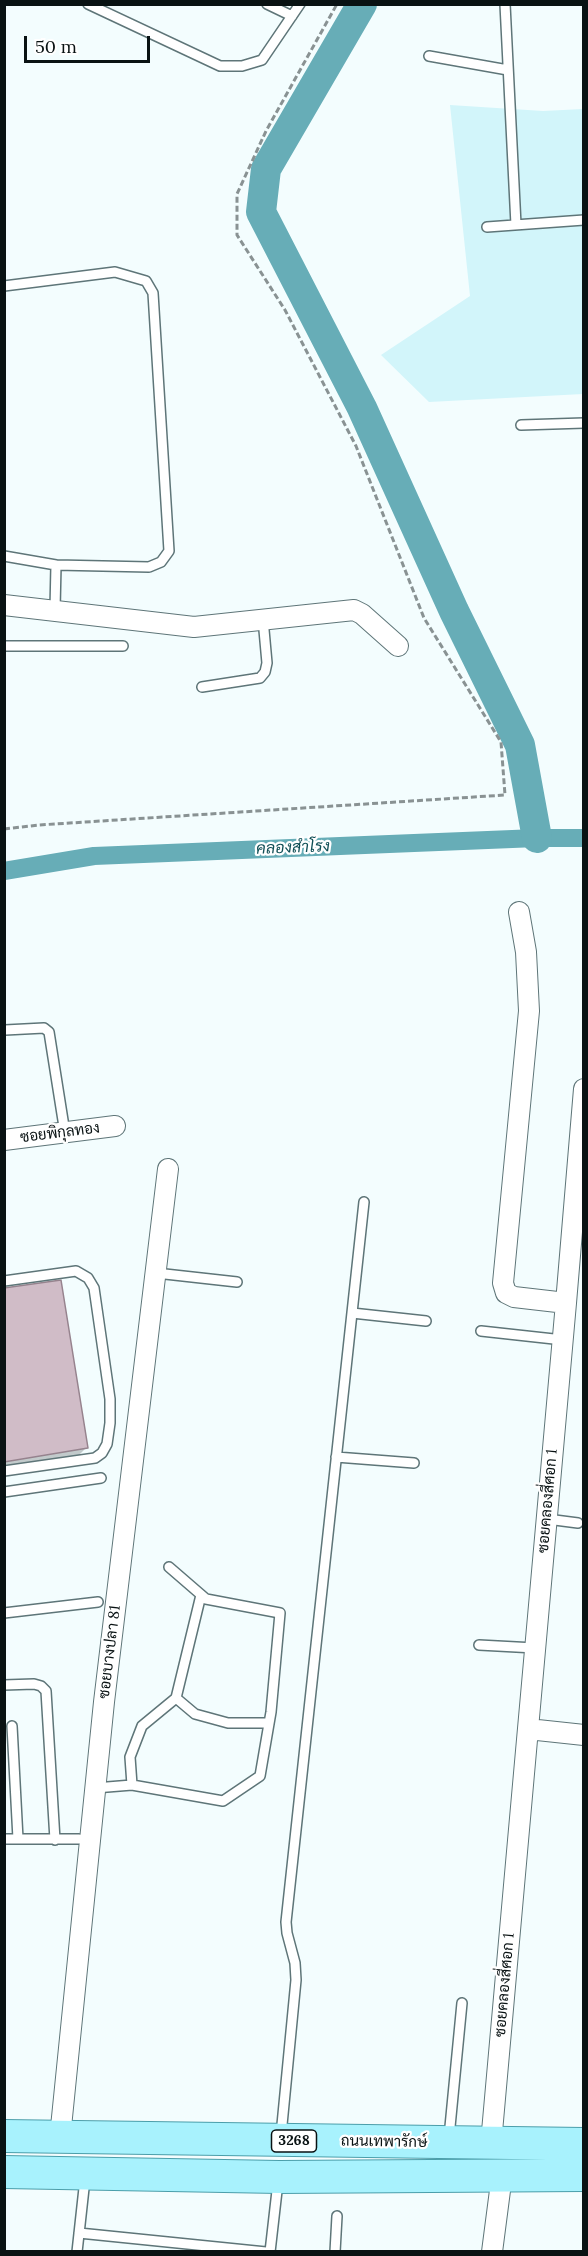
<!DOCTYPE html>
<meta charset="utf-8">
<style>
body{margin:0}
#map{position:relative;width:588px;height:2256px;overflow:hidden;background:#f3fdfe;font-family:Lora,serif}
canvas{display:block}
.frame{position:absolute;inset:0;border:6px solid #091213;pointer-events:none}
.scale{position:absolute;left:24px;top:36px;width:126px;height:27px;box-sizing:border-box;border:3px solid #091213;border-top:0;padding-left:8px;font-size:18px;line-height:21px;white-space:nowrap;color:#091213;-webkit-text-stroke:4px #fff;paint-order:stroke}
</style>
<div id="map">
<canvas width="588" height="2256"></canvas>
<div class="frame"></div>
<div class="scale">50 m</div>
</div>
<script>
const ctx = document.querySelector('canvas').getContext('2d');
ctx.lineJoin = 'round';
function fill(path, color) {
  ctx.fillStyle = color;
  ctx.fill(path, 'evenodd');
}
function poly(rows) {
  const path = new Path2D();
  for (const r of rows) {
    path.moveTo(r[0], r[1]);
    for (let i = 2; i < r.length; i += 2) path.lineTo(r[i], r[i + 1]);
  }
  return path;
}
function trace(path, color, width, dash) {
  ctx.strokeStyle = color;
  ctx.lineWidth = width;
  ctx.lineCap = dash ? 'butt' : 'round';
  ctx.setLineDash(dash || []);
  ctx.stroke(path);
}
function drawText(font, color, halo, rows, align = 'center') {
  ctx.font = font + ' Lora,Sarabun,serif';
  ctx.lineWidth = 4.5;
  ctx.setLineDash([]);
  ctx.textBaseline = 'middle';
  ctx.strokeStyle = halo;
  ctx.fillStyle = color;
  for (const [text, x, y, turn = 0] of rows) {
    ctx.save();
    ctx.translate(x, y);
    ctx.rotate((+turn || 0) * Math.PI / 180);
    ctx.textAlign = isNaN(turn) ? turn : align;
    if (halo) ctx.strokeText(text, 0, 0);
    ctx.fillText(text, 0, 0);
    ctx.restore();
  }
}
fill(poly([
 [450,105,543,111,583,109,583,394,429,402,381,355,470,296]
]), '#d2f5fa');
fill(poly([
 [60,1282,86,1448,73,1461,4,1472,4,1288]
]), '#0003');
trace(poly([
 [4,871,94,856,537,838,584,838]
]), '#67adb7', 18);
trace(poly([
 [362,4,266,169,261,212,362,408,454,611,520,745,537,838]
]), '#67adb7', 30);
const building = poly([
 [61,1280,88,1448,4,1462,4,1288,61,1280]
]);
fill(building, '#d0bcc7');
trace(building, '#96838e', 1.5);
const service = poly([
 [88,4,220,66,242,66,262,60,300,4],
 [267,4,292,16],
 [505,4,516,225],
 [429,56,508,70],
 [487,227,584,220],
 [4,286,115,272,146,281,153,293,169,551,161,562,149,567,56,565,55,609],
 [521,425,584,423],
 [4,556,56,565],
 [4,646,123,646],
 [202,687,260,678,265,672,267,663,263,619],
 [5,1030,44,1028,49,1032,65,1133],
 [156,1273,237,1282],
 [4,1281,76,1271,88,1278,94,1288,110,1399,110,1423,107,1444,102,1453,95,1458,4,1471],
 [352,1313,426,1321],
 [481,1331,563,1340],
 [336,1457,414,1463],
 [4,1492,101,1478],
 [547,1519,578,1523],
 [4,1613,98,1602],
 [479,1645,535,1648],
 [4,1685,34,1684,41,1686,46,1691,55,1840],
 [176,1698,195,1714,228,1723,269,1723],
 [12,1726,18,1839],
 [132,1785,130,1757,142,1726,176,1698,201,1595],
 [95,1788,132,1785,223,1801,260,1776,271,1712,280,1613,206,1599,169,1567],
 [4,1839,79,1839],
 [281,2135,296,1980,295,1963,287,1933,286,1922,364,1202],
 [449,2137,462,2003],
 [79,2233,266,2252],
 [77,2252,85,2179],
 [270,2252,278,2182],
 [335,2252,337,2216]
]);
const minor = poly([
 [4,605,194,627,354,610,362,614,398,646],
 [4,1140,115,1126],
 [566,1303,584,1089],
 [528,1729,584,1735],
 [60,2137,104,1702,168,1169],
 [491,2143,566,1303,514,1297,506,1293,503,1283,529,1011,526,952,519,912],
 [492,2252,502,2175]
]);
const primary = poly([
 [4,2136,584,2144],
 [4,2172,279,2177,584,2175]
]);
trace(service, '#5e7578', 12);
trace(minor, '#5e7578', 22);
trace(primary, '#4b9eaa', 34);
trace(poly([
 [4,829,39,825,505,795,501,742,424,618,356,446,285,310,237,235,237,194,266,131,337,4]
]), '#899293', 3, [6, 3]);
trace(service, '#fff', 9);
trace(minor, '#fff', 20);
trace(primary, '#a8f2fd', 32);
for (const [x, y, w] of [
 [294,2141,45]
]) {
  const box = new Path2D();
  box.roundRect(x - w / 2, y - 11, w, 22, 4.5);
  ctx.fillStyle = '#fff';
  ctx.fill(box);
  trace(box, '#091213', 1.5);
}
drawText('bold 14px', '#091213', null, [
 ["3268",294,2141]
]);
drawText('15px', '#091213', '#fff', [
 ["ซอยพิกุลทอง",60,1133,-7],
 ["ซอยคลองสี่ศอก 1",548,1501,-85],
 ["ซอยบางปลา 81",110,1652,-83],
 ["ซอยคลองสี่ศอก 1",505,1985,-85],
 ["ถนนเทพารักษ์",384,2142,1]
]);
drawText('italic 16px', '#0f4e55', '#fff', [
 ["คลองสำโรง",293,848,-2]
]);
</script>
